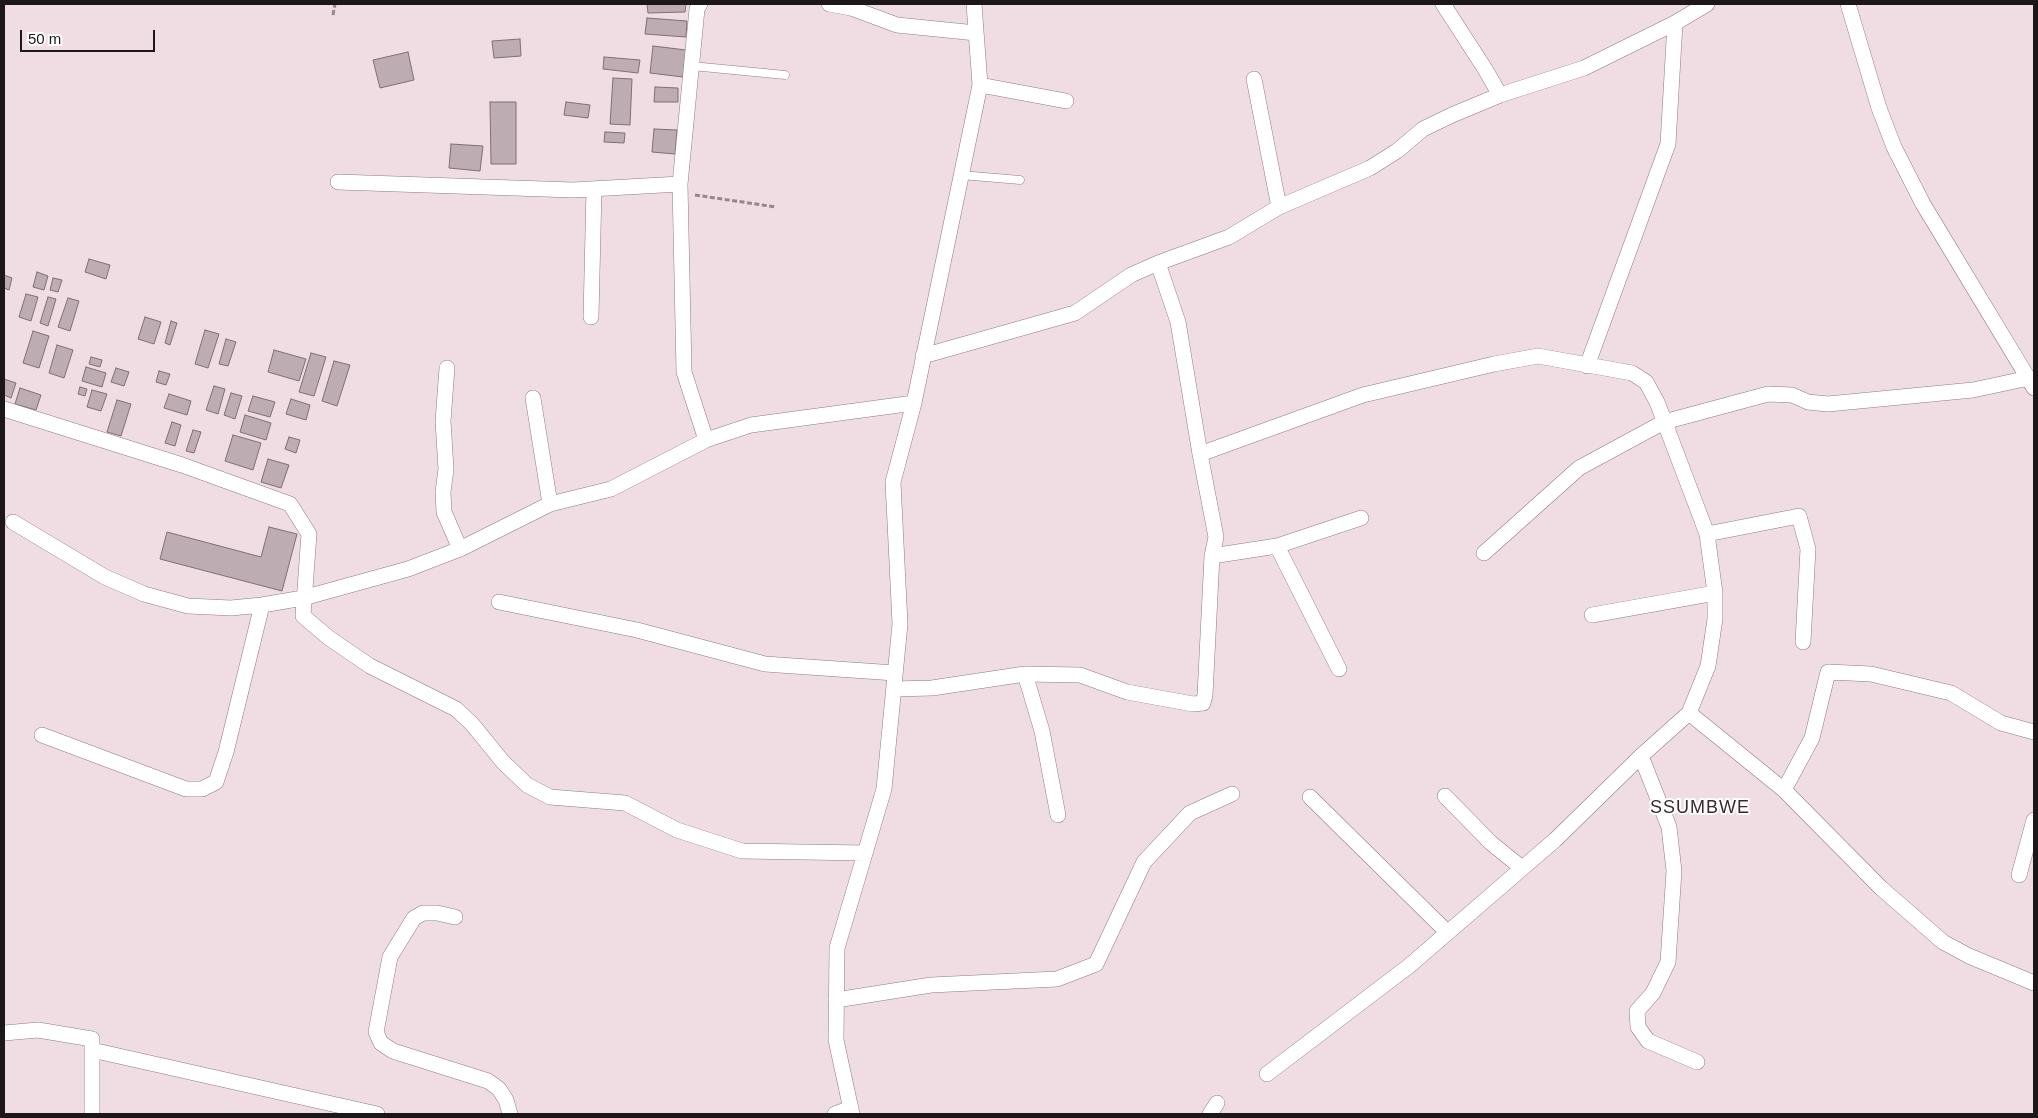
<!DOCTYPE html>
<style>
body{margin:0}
#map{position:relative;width:2038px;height:1118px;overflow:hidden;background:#f0dde4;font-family:Helvetica,sans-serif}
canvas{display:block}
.frame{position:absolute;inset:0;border:5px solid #1e171a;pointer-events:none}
.scale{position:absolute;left:20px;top:30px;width:135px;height:22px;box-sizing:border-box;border:2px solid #1e171a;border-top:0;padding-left:6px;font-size:15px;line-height:18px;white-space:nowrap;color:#1e171a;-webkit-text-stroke:4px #fff;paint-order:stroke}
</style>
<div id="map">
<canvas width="2038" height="1118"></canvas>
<div class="frame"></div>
<div class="scale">50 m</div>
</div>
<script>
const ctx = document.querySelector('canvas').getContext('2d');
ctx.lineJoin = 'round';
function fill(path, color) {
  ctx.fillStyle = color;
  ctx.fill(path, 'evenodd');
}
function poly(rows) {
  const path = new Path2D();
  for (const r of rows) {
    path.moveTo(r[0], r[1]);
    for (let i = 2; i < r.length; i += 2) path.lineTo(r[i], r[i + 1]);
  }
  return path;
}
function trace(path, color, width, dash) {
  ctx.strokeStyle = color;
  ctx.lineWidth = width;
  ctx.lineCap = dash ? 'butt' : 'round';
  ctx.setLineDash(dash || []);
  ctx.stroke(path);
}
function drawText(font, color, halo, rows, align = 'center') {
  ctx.font = font + ' Helvetica,sans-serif';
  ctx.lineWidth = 4;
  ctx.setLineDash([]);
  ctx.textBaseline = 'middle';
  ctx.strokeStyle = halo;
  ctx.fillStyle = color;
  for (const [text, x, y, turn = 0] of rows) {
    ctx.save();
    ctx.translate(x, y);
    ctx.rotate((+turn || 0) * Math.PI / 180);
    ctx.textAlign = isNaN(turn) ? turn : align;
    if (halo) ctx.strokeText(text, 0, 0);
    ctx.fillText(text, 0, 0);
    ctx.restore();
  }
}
const building = poly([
 [647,4,686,4,685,12,648,13,647,4],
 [647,18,687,21,686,37,645,34,647,18],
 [520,39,521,56,494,58,492,41,520,39],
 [653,46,686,50,683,77,650,73,653,46],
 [408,52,414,80,380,88,373,60,408,52],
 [604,57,640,60,638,73,603,69,604,57],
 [613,78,632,79,630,125,610,124,613,78],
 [655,87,678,88,678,102,654,102,655,87],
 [490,102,516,102,516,164,491,164,490,102],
 [566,102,590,105,588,118,564,115,566,102],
 [654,129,677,130,675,154,652,152,654,129],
 [605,132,625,133,624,143,604,142,605,132],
 [451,144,483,146,480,171,449,168,451,144],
 [89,259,110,265,106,279,85,272,89,259],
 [37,272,48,276,44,290,33,287,37,272],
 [4,275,12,278,9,290,4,288,4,275],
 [53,278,62,280,58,292,50,290,53,278],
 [26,294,38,297,31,321,19,317,26,294],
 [48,297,56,299,48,326,40,323,48,297],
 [68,298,79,301,70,331,58,327,68,298],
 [145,317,161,322,154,344,138,339,145,317],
 [171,321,177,323,170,345,165,343,171,321],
 [205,330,219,334,208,368,195,364,205,330],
 [33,331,49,336,39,368,23,363,33,331],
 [226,339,236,342,228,366,219,364,226,339],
 [57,345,73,350,64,378,49,373,57,345],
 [274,350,306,359,299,381,268,372,274,350],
 [311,353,326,357,314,396,299,392,311,353],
 [91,357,102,360,100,367,89,364,91,357],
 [334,361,350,365,337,406,322,401,334,361],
 [86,367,106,373,102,387,82,381,86,367],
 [116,368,129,372,124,386,111,382,116,368],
 [159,371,170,374,166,385,156,382,159,371],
 [4,379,16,383,11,398,4,395,4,379],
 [214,386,225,389,218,414,206,410,214,386],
 [80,387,87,389,85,396,78,394,80,387],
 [20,388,41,395,36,410,15,404,20,388],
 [92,390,107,394,101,411,87,407,92,390],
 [231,393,242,396,235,419,224,415,231,393],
 [169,394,191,401,187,415,164,408,169,394],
 [253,396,275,402,270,417,248,411,253,396],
 [291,399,310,405,306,420,286,414,291,399],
 [117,400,131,404,121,436,107,432,117,400],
 [245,415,271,423,266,440,240,432,245,415],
 [172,422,181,425,175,446,165,443,172,422],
 [193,430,201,432,194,453,186,451,193,430],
 [233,435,261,443,253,470,225,461,233,435],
 [289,437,300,440,296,453,285,449,289,437],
 [268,459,289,465,281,488,261,482,268,459],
 [269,527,297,534,282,591,160,559,167,532,261,557,269,527]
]);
fill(building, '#beacb3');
trace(building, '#7f6e74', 1);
const lane = poly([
 [692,66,785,75],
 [961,175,1020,180]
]);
const street = poly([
 [700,4,697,9,680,184,684,372,706,440],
 [829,4,851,8,897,25,976,33],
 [1443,4,1485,69,1500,95],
 [1848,4,1879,108,1894,147,1923,204,2034,388],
 [1254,79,1279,207],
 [980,85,1066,101],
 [338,182,573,190,680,184],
 [591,317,594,189],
 [923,356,1075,313,1131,275,1158,263,1229,237,1279,207,1370,168,1397,151,1423,129,1452,115,1500,95,1584,68,1675,23,1707,4],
 [1587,366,1668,144,1675,23],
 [447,368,443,421,446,469,443,492,444,512,460,549],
 [533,398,550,504],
 [4,409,182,465,290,504,309,534,303,616,329,638,370,666,456,709,472,724,503,762,527,785,550,797,625,803,677,830,742,851,865,853],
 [1200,454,1363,395,1494,364,1538,356,1632,373,1646,382,1657,402,1707,534,1715,593,1715,619,1708,666,1689,713,1641,756,1555,840,1409,966,1267,1074],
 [13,522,105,577,144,594,188,606,231,608,262,605,303,598,408,569,460,549,550,504,611,489,706,440,751,425,914,403],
 [1707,534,1799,516,1808,549,1803,642],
 [1277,546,1339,669],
 [1484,553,1579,468,1664,422,1768,394,1792,395,1808,402,1828,404,1973,390,2029,378],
 [1212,556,1277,546,1361,518],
 [499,602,637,630,765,664,895,673],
 [1592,615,1715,593],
 [1025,674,1042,731,1058,815],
 [894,689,932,688,1025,674,1080,675,1127,692,1193,704,1203,703,1205,695,1212,556,1216,537,1200,454,1178,322,1158,263],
 [1689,713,1784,790,1881,888,1943,942,1969,956,2034,983],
 [42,735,186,789,202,789,216,782,226,752,262,605],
 [1641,756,1669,827,1674,871,1668,962,1653,993,1637,1011,1638,1027,1648,1041,1697,1062],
 [1784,790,1812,738,1828,672,1871,674,1951,693,2001,723,2034,732],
 [1445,796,1491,843,1522,868],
 [1310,797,1447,932],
 [2019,875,2034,820],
 [455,917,437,913,423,913,414,918,390,957,376,1032,381,1043,393,1051,488,1081,499,1089,506,1100,510,1114],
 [836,1000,931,985,1057,979,1096,964,1144,862,1190,813,1232,794],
 [4,1033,38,1030,92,1039,92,1114],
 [92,1050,377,1114],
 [835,1114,851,1108],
 [852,1114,836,1040,837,948,884,789,900,624,893,482,914,403,980,85,974,4],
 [1210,1114,1217,1103]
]);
trace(lane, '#8d7c83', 9);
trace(street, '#8d7c83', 16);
trace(poly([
 [333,15,335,4],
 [695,195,776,207]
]), '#94868c', 3, [5, 2.5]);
trace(lane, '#fff', 8);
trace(street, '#fff', 15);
ctx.letterSpacing = '1px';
drawText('18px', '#382a30', '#fff', [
 ["SSUMBWE",1700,808]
]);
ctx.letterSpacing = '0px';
</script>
